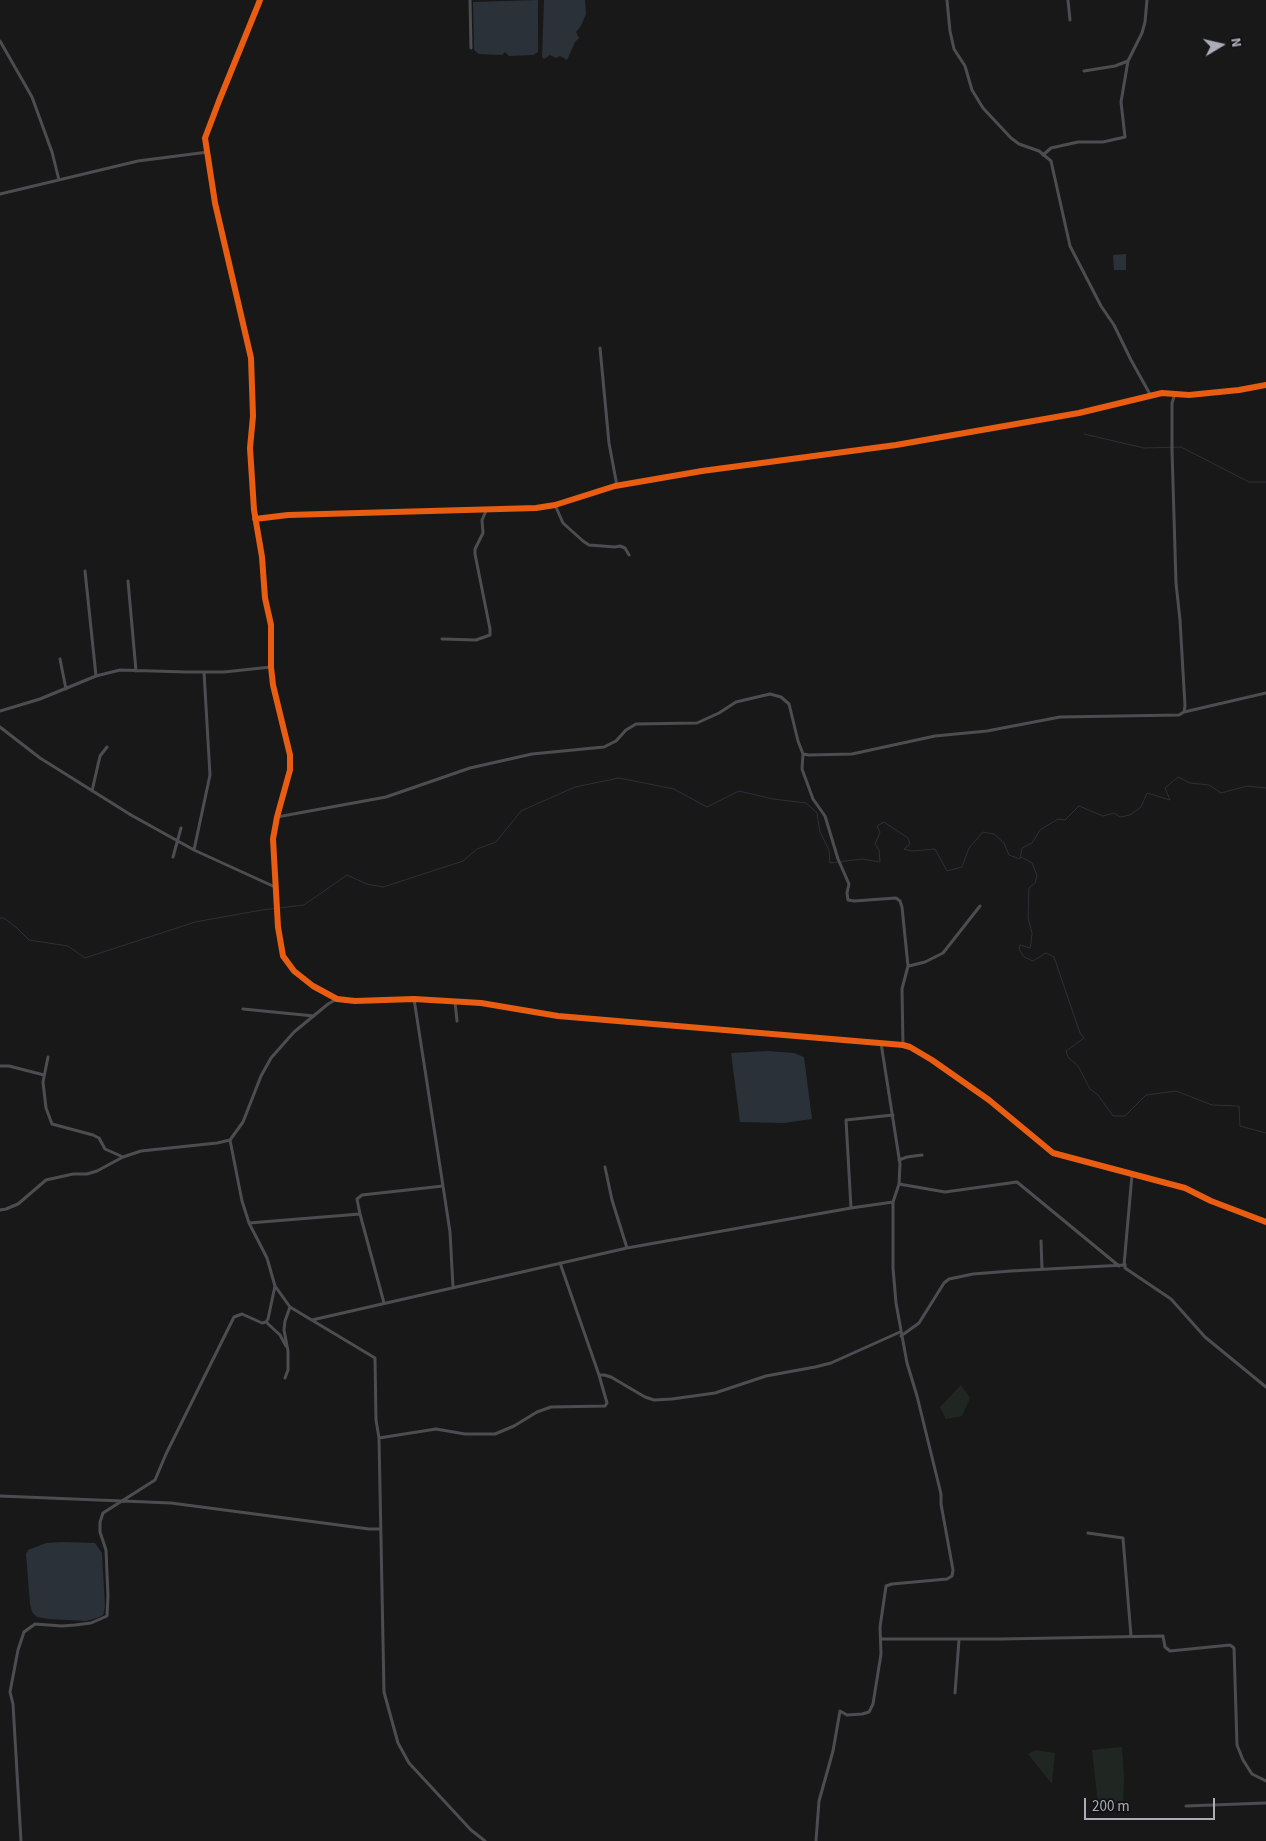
<!DOCTYPE html>
<style>
body{margin:0}
#map{position:relative;width:1266px;height:1841px;overflow:hidden;background:#181818;font-family:"Source Sans 3",sans-serif}
canvas{display:block}
.north{position:absolute;left:1196px;top:20px;width:50px;height:50px;-webkit-text-stroke:4px #121214;paint-order:stroke;rotate:81deg;font-size:14px;font-weight:700;line-height:20px;text-align:center;color:#aaacb8}
.north::after{content:'';display:block;margin:auto;width:18px;height:22px;background:#aaacb8;clip-path:polygon(50% 0,100% 100%,50% 72%,0 100%)}
.scale{position:absolute;left:1084px;top:1798px;width:131px;height:22px;box-sizing:border-box;border:2px solid #aaacb8;border-top:0;padding-left:6px;font-size:15px;line-height:18px;white-space:nowrap;color:#aaacb8;-webkit-text-stroke:4px #121214;paint-order:stroke}
</style>
<div id="map">
<canvas width="1266" height="1841"></canvas>
<div class="north">N</div>
<div class="scale">200 m</div>
</div>
<script>
const ctx = document.querySelector('canvas').getContext('2d');
ctx.lineJoin = 'round';
function fill(path, color) {
  ctx.fillStyle = color;
  ctx.fill(path, 'evenodd');
}
function poly(rows) {
  const path = new Path2D();
  for (const r of rows) {
    path.moveTo(r[0], r[1]);
    for (let i = 2; i < r.length; i += 2) path.lineTo(r[i], r[i + 1]);
  }
  return path;
}
function trace(path, color, width, dash) {
  ctx.strokeStyle = color;
  ctx.lineWidth = width;
  ctx.lineCap = dash ? 'butt' : 'round';
  ctx.setLineDash(dash || []);
  ctx.stroke(path);
}
fill(poly([
 [961,1385,970,1398,962,1416,946,1419,940,1407],
 [1122,1747,1124,1777,1123,1805,1098,1804,1092,1750],
 [1035,1750,1055,1753,1052,1784,1028,1754]
]), '#202722');
fill(poly([
 [538,0,538,52,533,55,509,56,505,52,502,55,479,54,474,50,473,2],
 [544,0,585,0,586,14,581,26,576,32,579,38,575,42,567,60,560,56,556,58,550,55,544,59,542,57],
 [1126,254,1126,270,1114,270,1113,255],
 [768,1051,794,1053,804,1057,812,1119,784,1123,740,1122,731,1053],
 [62,1542,95,1543,102,1553,105,1607,103,1615,97,1618,86,1621,49,1619,37,1617,32,1612,30,1604,26,1554,28,1550,46,1543]
]), '#2b3139');
trace(poly([
 [1084,434,1144,448,1181,447,1249,482,1266,482],
 [1021,857,1032,863,1037,875,1035,883,1029,888,1028,918,1032,933,1031,944,1030,948,1020,945,1019,949,1024,957,1033,961,1046,953,1054,957,1080,1033,1084,1038,1066,1051,1068,1057,1078,1066,1090,1089,1098,1095,1113,1116,1125,1116,1146,1095,1176,1091,1212,1105,1239,1106,1240,1126,1266,1133],
 [0,918,4,918,17,928,29,940,68,946,85,958,195,922,262,910,304,905,347,875,367,884,383,887,463,861,477,849,496,842,521,811,575,787,619,778,674,789,707,807,739,791,773,799,806,803,817,813,820,832,829,850,830,863,862,859,880,862,879,850,875,844,880,833,877,826,884,822,908,838,910,844,904,849,912,851,935,849,947,871,962,867,969,848,983,832,994,834,1004,843,1009,855,1020,859,1022,848,1032,843,1040,830,1058,819,1065,820,1079,806,1103,816,1114,813,1120,817,1130,815,1141,807,1147,793,1170,800,1165,788,1178,777,1190,783,1209,785,1221,793,1247,786,1266,788]
]), '#2b3139', 1);
trace(poly([
 [260,0,219,101,205,138,215,203,251,358,253,416,250,448,254,510,262,557,265,598,271,625,271,667,273,685,290,755,290,770,277,817,273,839,278,927,283,956,294,971,313,986,337,999,355,1001,414,999,481,1003,558,1016,903,1045,910,1047,932,1060,989,1100,1053,1153,1185,1188,1211,1201,1266,1222],
 [470,0,471,48],
 [947,0,950,31,954,49,965,66,972,90,983,108,1011,138,1019,144,1039,151,1051,161,1070,246,1101,306,1114,325,1131,360,1151,396],
 [1068,0,1070,20],
 [0,41,32,97,52,152,59,180],
 [1084,71,1115,66,1128,61],
 [1043,155,1051,148,1078,142,1103,142,1125,137,1121,102,1128,61,1142,33,1145,22,1147,0],
 [0,194,138,161,208,152],
 [600,348,609,443,617,486],
 [555,505,563,523,583,541,589,545,615,547,620,546,625,548,629,555],
 [255,519,288,515,536,508,555,505,615,486,702,471,896,445,1079,413,1162,393,1189,395,1239,390,1266,385],
 [85,571,96,676],
 [128,581,136,671],
 [442,639,476,640,490,635,490,629,475,554,475,549,483,533,482,520,486,511],
 [60,659,66,689],
 [0,711,40,699,96,676,120,670,187,672,224,672,271,667],
 [1184,712,1266,693],
 [0,727,40,758,131,815,194,850,275,887],
 [803,754,809,755,852,754,935,736,987,731,1060,717,1179,715,1184,712,1185,706,1180,620,1176,583,1172,450,1172,403,1175,394],
 [92,791,100,756,107,747],
 [277,817,386,797,470,768,532,754,604,747,616,741,626,730,636,724,697,723,719,713,736,702,770,694,781,697,789,704,798,741,803,754,802,769,813,799,825,816,838,859,849,884,847,893,848,900,854,901,896,898,900,901,902,907,908,966,902,989,903,1045],
 [194,850,210,775,204,672],
 [173,857,181,828],
 [909,966,925,962,943,953,980,906],
 [455,1002,457,1021],
 [243,1009,314,1016],
 [48,1057,43,1082,46,1108,52,1124,93,1135,99,1138,105,1149,123,1157],
 [0,1066,9,1066,44,1075],
 [230,1140,242,1201,249,1223,267,1258,275,1286,290,1307,375,1358,376,1420,379,1438,384,1692,398,1743,409,1763,471,1830,485,1841],
 [899,1160,907,1157,922,1155],
 [605,1167,612,1200,627,1248],
 [899,1184,945,1192,1017,1182,1119,1266],
 [443,1186,450,1232,453,1287],
 [851,1208,846,1120,893,1115],
 [0,1210,6,1209,18,1204,46,1180,73,1174,87,1174,97,1171,123,1157,141,1151,217,1143,230,1140,243,1122,261,1076,271,1058,294,1032,328,1004,337,999],
 [360,1214,357,1199,362,1195,443,1186,414,999],
 [249,1223,360,1214,384,1303],
 [1041,1241,1042,1269],
 [560,1263,599,1375],
 [1125,1264,1125,1268,1171,1299,1205,1337,1266,1387],
 [312,1320,627,1248,851,1208,893,1202],
 [266,1322,280,1335,286,1346],
 [901,1336,919,1323,944,1283,949,1279,973,1274,1011,1271,1124,1265,1132,1175],
 [285,1378,288,1370,288,1351,284,1330,285,1321,290,1307],
 [379,1438,436,1429,465,1434,495,1434,514,1426,537,1412,551,1407,605,1406,607,1403,599,1375,604,1375,611,1377,645,1397,654,1400,672,1399,715,1393,766,1376,815,1367,831,1363,900,1332],
 [0,1496,171,1503,369,1529,381,1529],
 [1088,1533,1123,1538,1131,1636],
 [881,1639,1002,1639,1163,1636,1165,1647,1170,1651,1230,1645,1234,1648,1237,1745,1243,1760,1252,1774,1266,1781],
 [955,1693,959,1640],
 [1186,1806,1266,1803],
 [21,1841,13,1704,10,1692,18,1650,24,1632,35,1624,62,1626,75,1625,91,1623,107,1616,108,1596,106,1550,100,1532,100,1522,103,1513,155,1480,166,1454,234,1317,242,1314,262,1323,266,1322,268,1319,275,1286],
 [816,1841,819,1801,833,1751,840,1711,847,1715,862,1714,869,1712,873,1704,881,1654,880,1627,886,1586,892,1584,947,1579,952,1576,953,1570,941,1504,941,1494,917,1396,907,1363,896,1303,893,1268,893,1202,899,1184,900,1164,881,1043]
]), '#4c4d51', 3);
trace(poly([
 [260,0,219,101,205,138,215,203,251,358,253,416,250,448,254,510,262,557,265,598,271,625,271,667,273,685,290,755,290,770,277,817,273,839,278,927,283,956,294,971,313,986,337,999,355,1001,414,999,481,1003,558,1016,903,1045,910,1047,932,1060,989,1100,1053,1153,1185,1188,1211,1201,1266,1222],
 [255,519,288,515,536,508,555,505,615,486,702,471,896,445,1079,413,1162,393,1189,395,1239,390,1266,385]
]), '#e95d12', 6);
</script>
